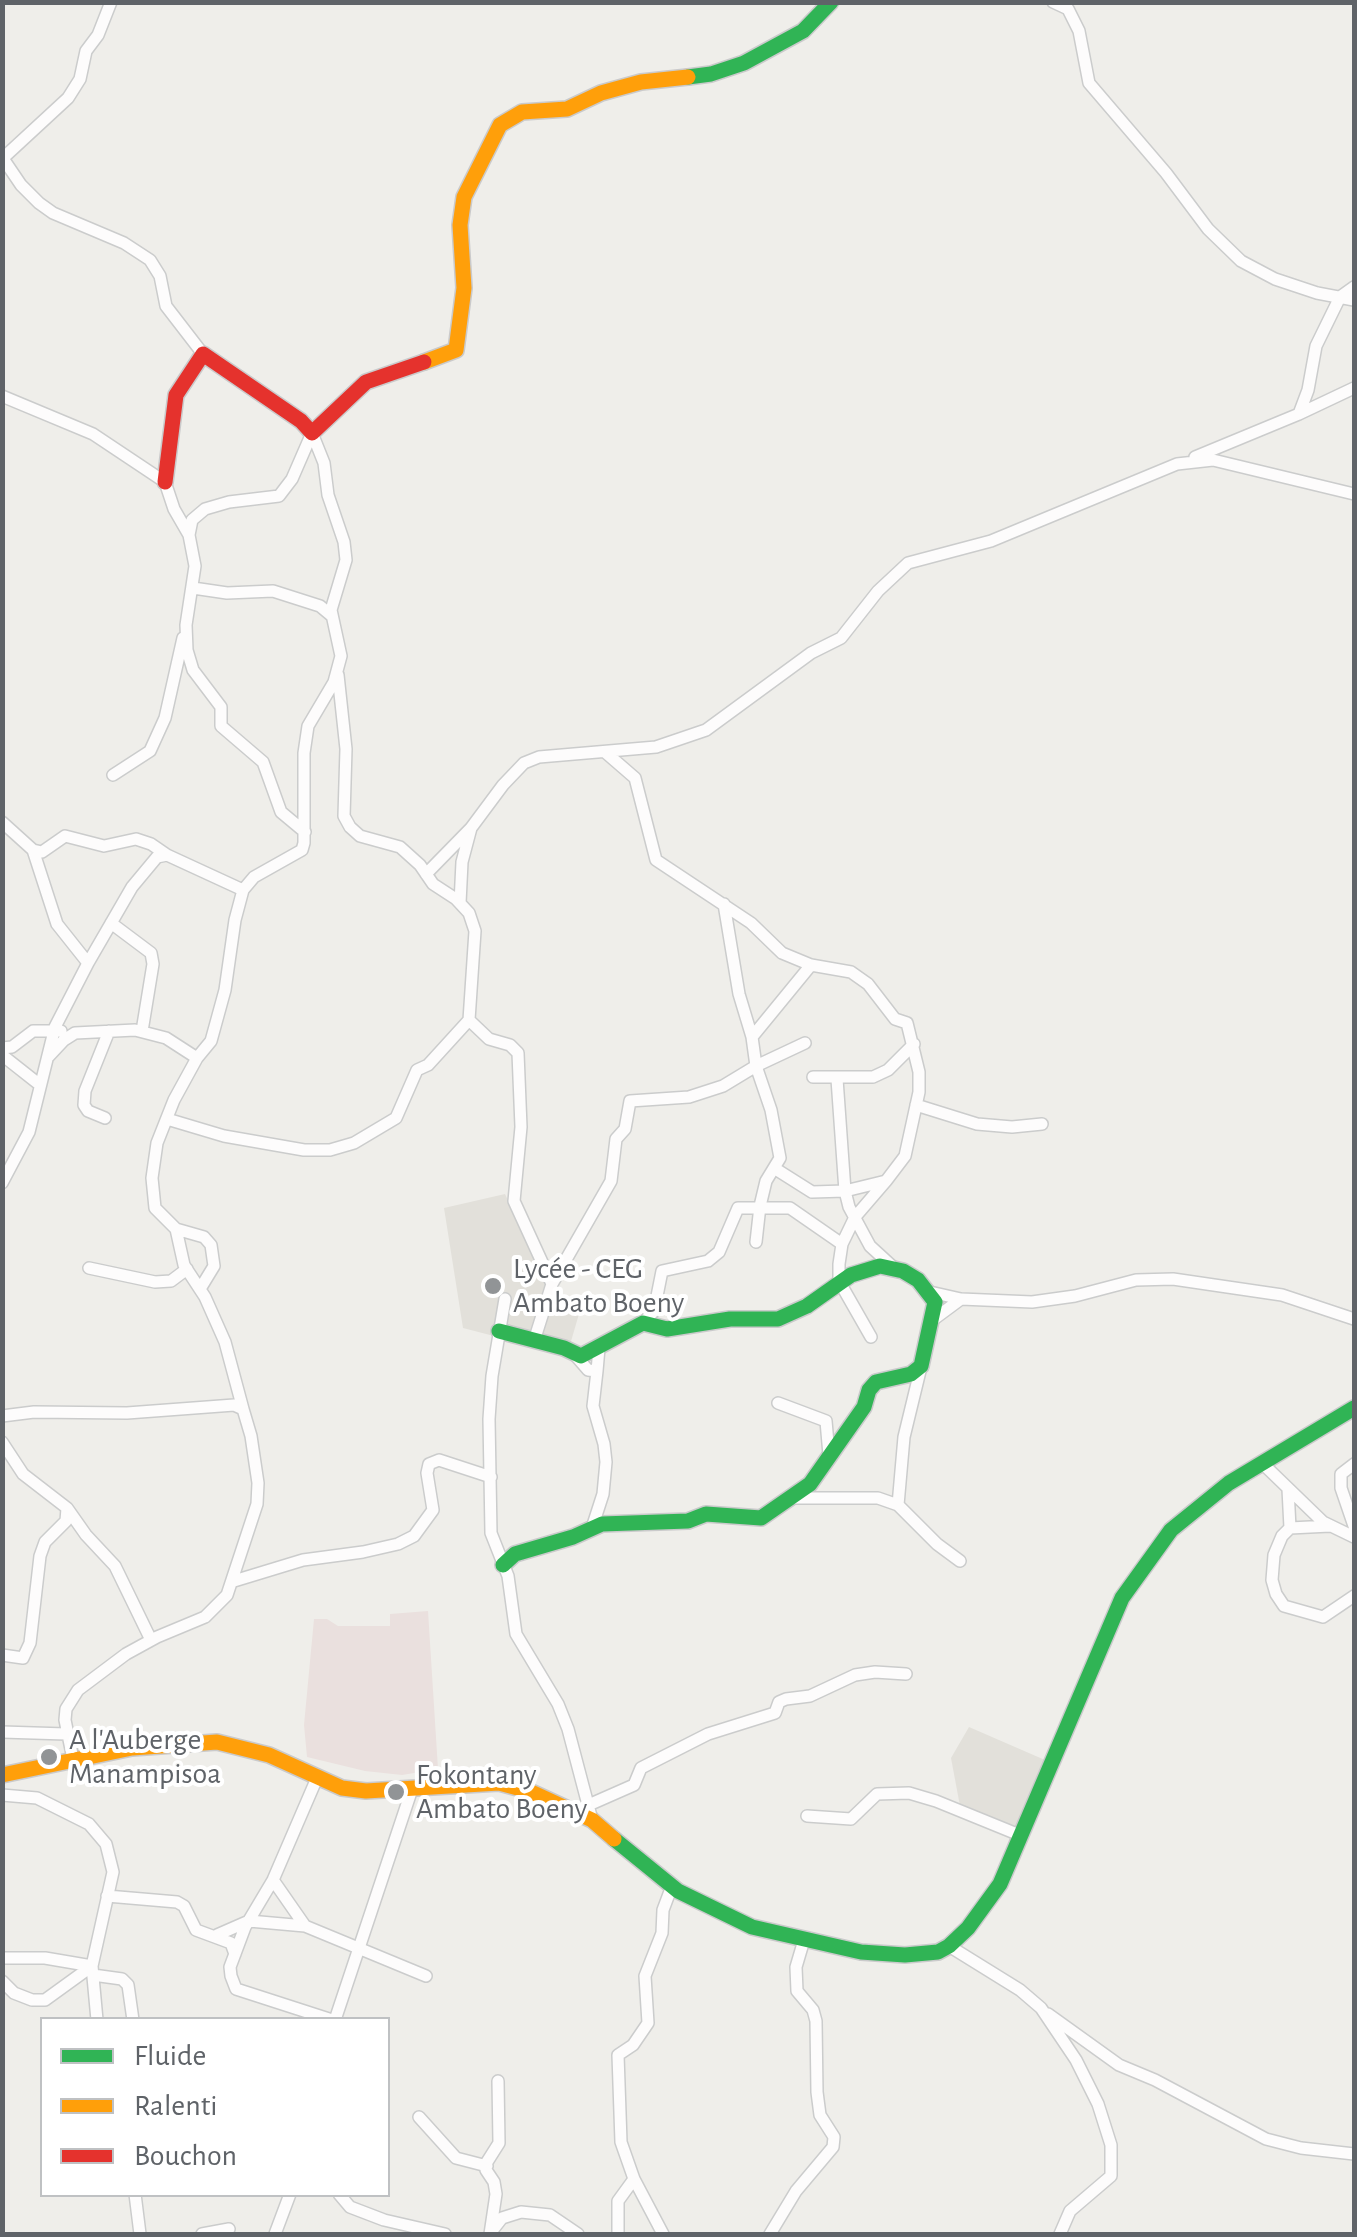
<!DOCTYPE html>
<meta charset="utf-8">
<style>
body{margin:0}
#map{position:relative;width:1357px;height:2237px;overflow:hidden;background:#efeeea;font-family:"Alegreya Sans",sans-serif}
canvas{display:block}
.frame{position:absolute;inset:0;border:5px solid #5f6368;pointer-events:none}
.legend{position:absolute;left:40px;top:2017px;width:350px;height:180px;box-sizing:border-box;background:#fff;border:2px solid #bfc1c3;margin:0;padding:12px 18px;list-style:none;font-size:30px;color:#5f6368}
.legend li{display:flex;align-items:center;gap:20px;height:50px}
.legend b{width:50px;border:2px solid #bfc1c3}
</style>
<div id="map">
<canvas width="1357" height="2237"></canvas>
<div class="frame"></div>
<ul class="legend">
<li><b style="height:12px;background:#30b455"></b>Fluide</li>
<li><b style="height:12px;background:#ff9f0a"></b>Ralenti</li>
<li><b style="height:12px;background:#e5322d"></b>Bouchon</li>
</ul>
</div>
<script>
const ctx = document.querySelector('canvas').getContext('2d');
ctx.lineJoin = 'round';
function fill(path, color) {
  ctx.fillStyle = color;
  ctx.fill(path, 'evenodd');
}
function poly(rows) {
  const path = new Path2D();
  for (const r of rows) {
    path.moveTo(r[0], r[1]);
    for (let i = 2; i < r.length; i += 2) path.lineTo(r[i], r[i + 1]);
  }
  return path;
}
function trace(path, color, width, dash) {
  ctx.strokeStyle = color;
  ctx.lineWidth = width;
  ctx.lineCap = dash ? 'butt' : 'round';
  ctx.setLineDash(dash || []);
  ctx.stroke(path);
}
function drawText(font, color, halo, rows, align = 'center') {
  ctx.font = font + ' "Alegreya Sans",sans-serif';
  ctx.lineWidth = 8;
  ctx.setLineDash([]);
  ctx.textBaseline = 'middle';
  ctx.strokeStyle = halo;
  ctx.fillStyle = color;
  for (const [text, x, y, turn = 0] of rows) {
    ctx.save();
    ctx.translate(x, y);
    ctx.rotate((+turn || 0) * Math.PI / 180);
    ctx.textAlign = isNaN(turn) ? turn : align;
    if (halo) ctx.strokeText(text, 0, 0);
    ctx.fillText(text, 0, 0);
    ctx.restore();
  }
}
fill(poly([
 [505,1194,557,1302,581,1307,567,1355,463,1328,444,1208],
 [969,1727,1045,1760,1019,1831,960,1806,951,1758]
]), '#e2e0da');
fill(poly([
 [428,1611,438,1769,402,1775,365,1771,307,1757,304,1725,314,1619,327,1619,338,1626,390,1626,390,1614]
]), '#eae0de');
const street = poly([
 [1053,2,1068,9,1079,31,1089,83,1166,173,1208,229,1241,261,1275,279,1317,293,1354,300],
 [2,157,21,185,39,203,53,213,124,243,150,260,160,276,166,306,203,354],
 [2,159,68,98,80,79,86,51,98,35,111,2],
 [2,396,93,434,165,482,174,509,189,535,195,566,186,625,187,650,193,670,221,707,221,726,263,762,281,812,305,832],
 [1299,414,1354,388],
 [1195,457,1299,414,1308,390,1316,346,1340,297,1354,287],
 [193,588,227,593,273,591,320,606,332,616],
 [605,752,635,778,656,860,751,923,782,953,811,965,851,972,868,984,895,1019,907,1023,919,1072,919,1092,905,1156,886,1181],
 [113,775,150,751,165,718,183,638],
 [2,822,33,850,57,924,88,963,55,1027,29,1132,2,1183],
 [471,828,503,785,524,763,539,757,656,747,706,730,811,653,841,638,878,591,908,563,991,541,1177,464,1213,460,1354,494],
 [33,850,42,852,65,836,104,846,136,839,151,844,167,855],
 [426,874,471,828,462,862,460,903],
 [724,904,739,994,752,1037],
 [111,923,151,953,153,964,142,1031],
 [88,963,132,887,157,857,167,855,243,890,254,877,302,850,304,843,304,753,308,726,334,682,341,656,331,610,346,560,344,542,328,495,324,463,312,433,292,479,279,496,229,502,205,509,192,520,189,535],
 [469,1020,489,1039,510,1045,518,1053,521,1127,514,1201,552,1284,534,1341],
 [2,1048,12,1047,33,1031,61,1031],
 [2,1055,40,1085],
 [49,1056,64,1040,75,1033,135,1030,166,1038,197,1058],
 [813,1077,873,1077,888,1070,914,1044],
 [837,1079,845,1191,886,1181,855,1217,842,1244,839,1264,839,1281,871,1337],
 [916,1105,977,1124,1012,1127,1042,1124],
 [105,1118,88,1111,84,1105,85,1091,109,1031],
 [167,1119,224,1136,304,1150,330,1150,354,1143,396,1118,417,1070,428,1065,469,1020,475,931,469,913,456,899,433,884,420,865,400,847,360,836,350,827,344,816,346,749,338,675],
 [774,1168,812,1192,845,1191,849,1207,870,1246,894,1268],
 [176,1229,204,1237,211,1245,214,1266,200,1289],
 [756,1242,760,1206,766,1181,780,1158,771,1110,756,1066,805,1043],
 [89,1268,155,1282,171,1281,187,1269],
 [552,1284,611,1181,616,1139,625,1129,630,1101,689,1097,723,1086,756,1066,752,1037,811,965],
 [930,1292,961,1299,934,1319],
 [505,1299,492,1376,489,1419,491,1533,508,1576,516,1634,558,1704,568,1729,592,1820],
 [961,1299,1032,1302,1075,1296,1136,1280,1173,1279,1282,1295,1354,1319],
 [643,1323,654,1311,662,1271,708,1261,719,1252,738,1208,790,1208,842,1244],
 [575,1355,588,1370,597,1371,599,1348],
 [778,1403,826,1421,829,1455],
 [243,1409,225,1342,205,1297,184,1265,176,1229,155,1208,152,1178,157,1143,174,1100,197,1058,211,1041,225,990,235,920,243,890],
 [2,1416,34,1412,127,1413,234,1405,243,1409,251,1436,258,1483,257,1504,227,1595,205,1617,157,1637,126,1654,78,1690,66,1709,65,1720,73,1759],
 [2,1442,23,1474,67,1508,86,1535,115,1566,151,1640],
 [1261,1462,1323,1522,1354,1537],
 [1354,1464,1341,1474,1341,1488,1354,1526],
 [1288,1489,1290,1528,1282,1536,1274,1555,1272,1580,1276,1594,1284,1606,1323,1617,1354,1596],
 [791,1498,878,1498,898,1505,937,1544,960,1561],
 [898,1505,904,1437,921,1367],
 [592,1528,603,1494,606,1462,604,1444,593,1406,597,1371],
 [1290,1528,1330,1526],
 [234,1581,303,1560,363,1552,398,1544,414,1536,433,1510,427,1473,429,1464,439,1460,491,1477],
 [2,1655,23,1658,30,1643,40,1556,45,1542,66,1521,67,1508],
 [2,1732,66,1734],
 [317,1778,273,1880,245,1927,230,1967,231,1976,236,1989,332,2020],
 [2,1795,37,1798,89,1824,106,1844,113,1872,92,1966,97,2020],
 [584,1807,634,1785,641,1768,708,1734,775,1713,779,1702,786,1699,810,1696,855,1675,875,1672,906,1674],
 [807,1816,851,1819,877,1794,909,1793,936,1801,1022,1836],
 [273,1880,305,1926,426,1976],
 [107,1896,177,1902,184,1906,196,1930,231,1943,235,1954],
 [217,1935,249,1921,305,1926],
 [949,1946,1020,1990,1041,2008,1076,2060,1098,2104,1111,2145,1111,2176,1070,2211,1060,2234],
 [2,1958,45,1958,92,1966],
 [93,1975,122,1979,128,1985,133,2020],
 [2,1981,14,1993,32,2000,45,2000,92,1966],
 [1048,2014,1119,2065,1155,2080,1266,2139,1301,2148,1354,2154],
 [335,2020,412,1789],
 [419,2117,456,2158,487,2166],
 [634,2179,663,2234],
 [135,2194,140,2234],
 [339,2194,350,2207,384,2220,445,2234],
 [491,2232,502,2218,521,2212,550,2215,578,2234],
 [202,2234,229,2229],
 [275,2234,290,2194],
 [490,2234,496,2194,494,2182,486,2170,487,2162,499,2143,498,2081],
 [618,2234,618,2201,634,2179,621,2142,618,2055,633,2045,648,2023,645,1976,662,1933,663,1910,672,1886],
 [770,2234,796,2191,833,2147,834,2137,820,2115,817,2092,816,2021,813,2010,797,1991,796,1967,804,1940]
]);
const fast = poly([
 [688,77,711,74,744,63,803,31,831,2],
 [499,1331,564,1348,581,1356,643,1323,667,1329,730,1319,778,1319,807,1306,851,1275,880,1266,903,1271,918,1280,935,1302,921,1366,911,1374,876,1382,869,1390,864,1407,810,1484,761,1518,706,1514,688,1521,602,1524,573,1537,515,1554,503,1565],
 [614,1839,678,1891,752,1927,861,1952,905,1955,938,1952,949,1946,968,1928,1000,1884,1122,1598,1171,1530,1229,1483,1354,1408]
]);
const slow = poly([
 [424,362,456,350,464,288,460,225,464,197,500,125,522,112,567,109,601,93,641,82,688,77],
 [2,1775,132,1748,217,1742,269,1755,342,1788,366,1791,499,1783,529,1791,592,1820,614,1839]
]);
const jam = poly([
 [165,482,176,395,203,354,301,421,312,433,366,382,424,362]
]);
trace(street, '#cbcccc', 14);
trace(fast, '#cacacb', 18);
trace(slow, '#cacacb', 18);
trace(jam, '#cacacb', 18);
trace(street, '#fdfcfc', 11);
trace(fast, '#30b455', 15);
trace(slow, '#ff9f0a', 15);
trace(jam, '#e5322d', 15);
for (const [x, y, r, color] of [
 [493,1286,10,"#919496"],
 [49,1757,10,"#919496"],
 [396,1792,10,"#919496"]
]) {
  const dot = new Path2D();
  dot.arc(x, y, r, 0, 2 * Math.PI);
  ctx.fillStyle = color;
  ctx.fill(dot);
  trace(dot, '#fff', 4);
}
drawText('30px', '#5f6368', '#fff', [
 ["Lycée - CEG",513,1269],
 ["Ambato Boeny",513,1303],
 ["A l'Auberge",69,1740],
 ["Manampisoa",69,1774],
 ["Fokontany",416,1775],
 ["Ambato Boeny",416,1809]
], 'left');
</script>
